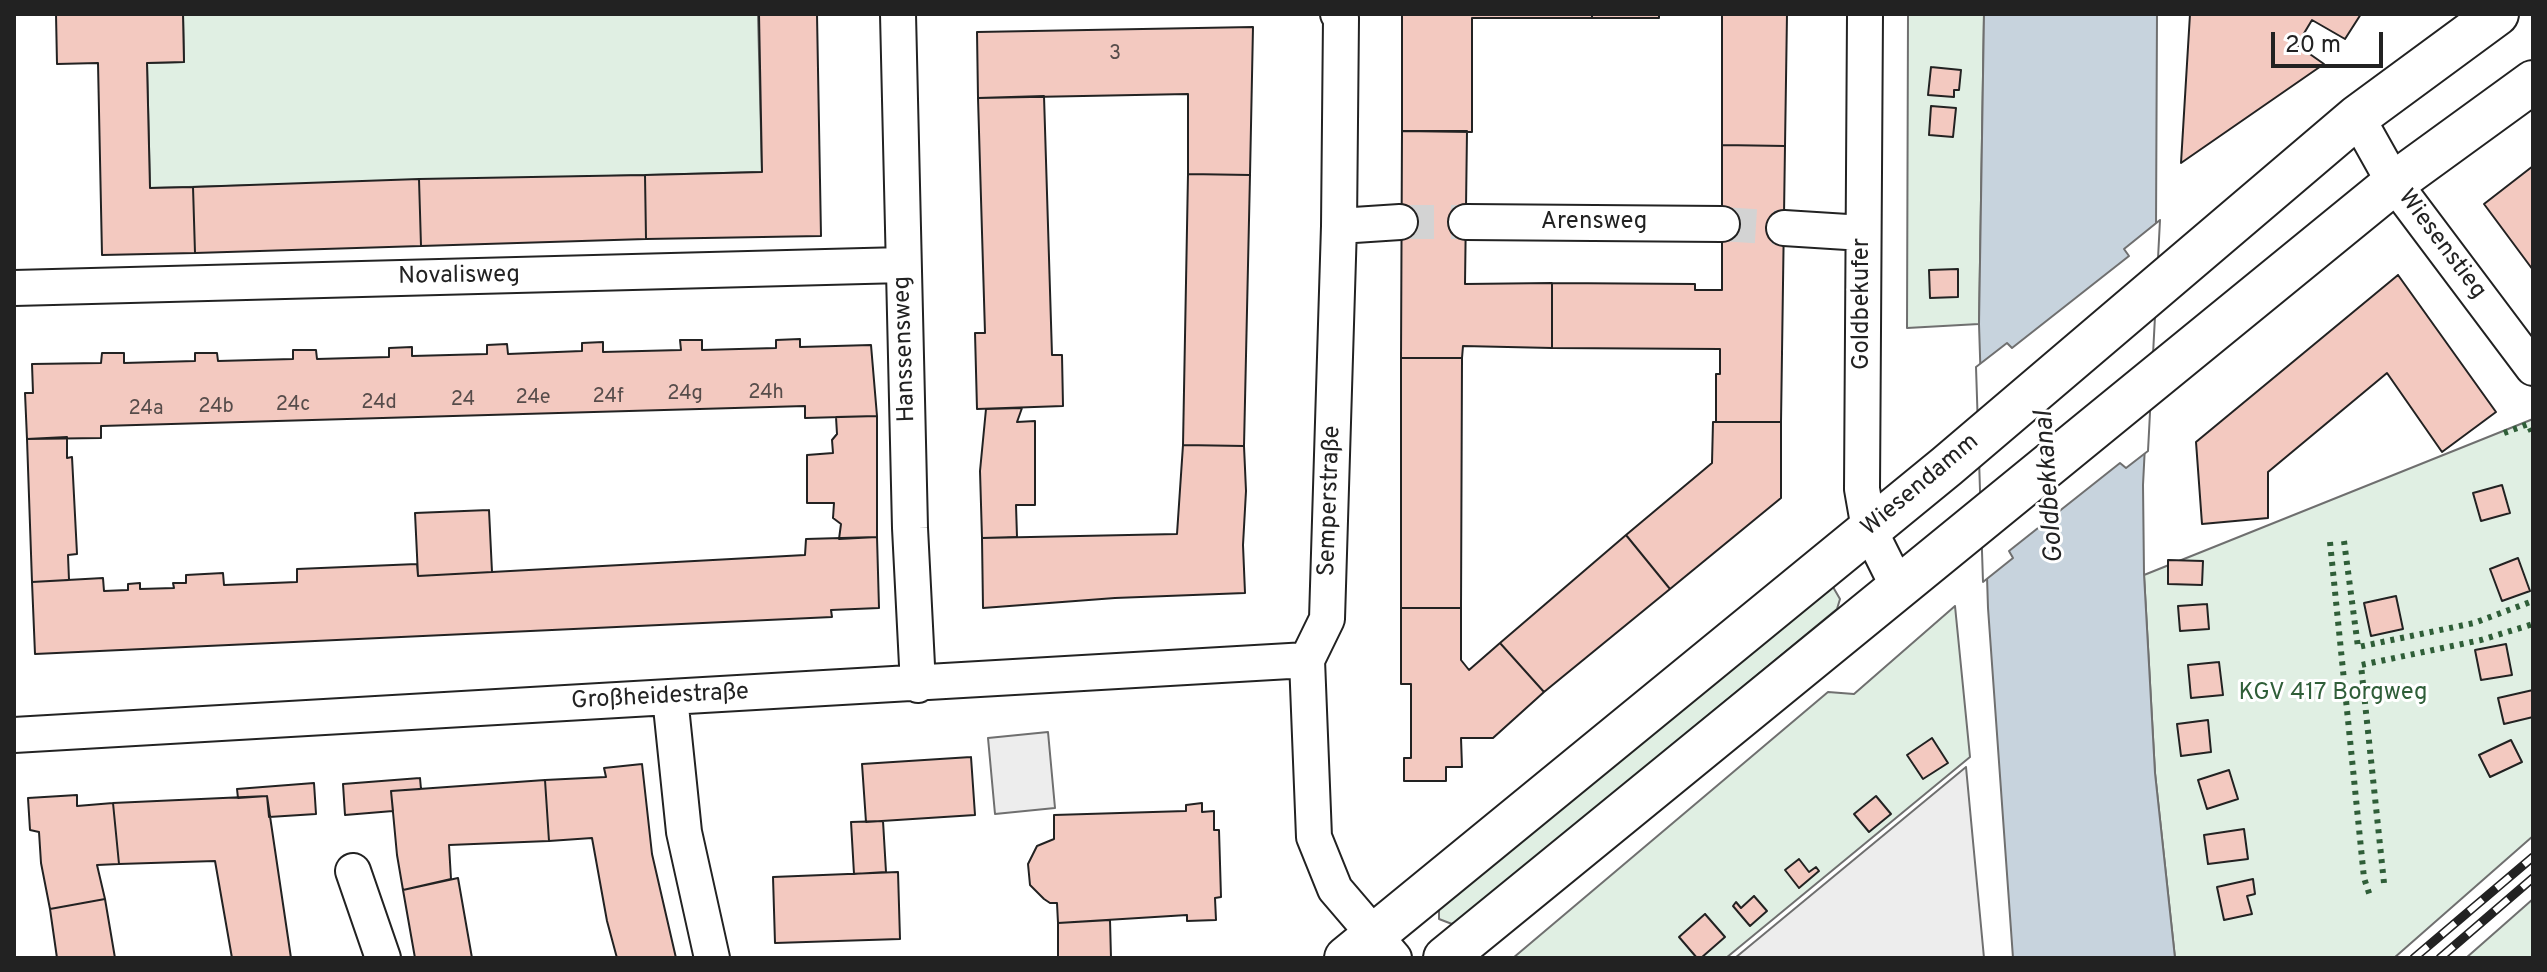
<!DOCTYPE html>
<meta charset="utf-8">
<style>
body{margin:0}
#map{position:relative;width:2547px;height:972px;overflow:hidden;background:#fff;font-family:Overpass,sans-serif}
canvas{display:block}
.frame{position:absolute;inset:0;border:16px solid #222;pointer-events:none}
.scale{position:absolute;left:2271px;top:32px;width:112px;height:36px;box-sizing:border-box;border:4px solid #222;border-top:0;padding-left:10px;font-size:24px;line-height:28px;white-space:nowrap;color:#222;-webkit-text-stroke:6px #fff;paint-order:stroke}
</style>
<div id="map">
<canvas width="2547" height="972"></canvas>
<div class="frame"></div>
<div class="scale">20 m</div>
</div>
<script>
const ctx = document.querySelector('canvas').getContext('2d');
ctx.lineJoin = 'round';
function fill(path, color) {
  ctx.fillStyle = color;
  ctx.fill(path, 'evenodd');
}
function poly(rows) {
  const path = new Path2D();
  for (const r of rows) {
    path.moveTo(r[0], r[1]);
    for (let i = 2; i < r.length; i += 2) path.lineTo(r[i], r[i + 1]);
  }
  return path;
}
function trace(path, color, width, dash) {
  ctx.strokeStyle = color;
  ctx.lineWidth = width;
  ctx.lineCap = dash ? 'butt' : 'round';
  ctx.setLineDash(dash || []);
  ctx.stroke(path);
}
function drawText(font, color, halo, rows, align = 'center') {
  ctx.font = font + ' Overpass,sans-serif';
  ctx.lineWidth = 6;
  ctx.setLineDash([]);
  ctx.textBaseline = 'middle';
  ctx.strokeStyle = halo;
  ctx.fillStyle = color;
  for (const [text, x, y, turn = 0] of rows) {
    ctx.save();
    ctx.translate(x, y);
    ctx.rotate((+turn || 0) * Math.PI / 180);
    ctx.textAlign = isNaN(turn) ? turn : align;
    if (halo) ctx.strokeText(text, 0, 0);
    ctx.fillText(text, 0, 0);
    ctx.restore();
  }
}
const green = poly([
 [183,14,758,14,762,172,150,188,147,63,184,62,183,14],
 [1908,14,1984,14,1979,324,1907,328,1908,14],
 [2533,419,2533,836,2394,958,2175,958,2155,773,2144,575,2533,419],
 [1833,587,1840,599,1837,609,1459,921,1452,924,1439,919,1439,906,1833,587],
 [1955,606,1970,757,1726,958,1513,958,1828,692,1854,694,1955,606],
 [2533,899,2533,958,2466,958,2533,899]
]);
fill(green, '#e0efe3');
trace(green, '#6f6f6f', 2);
const parking = poly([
 [1048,732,1055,808,995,814,988,738,1048,732],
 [1966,767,1984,958,1735,958,1966,767]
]);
fill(parking, '#ededed');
trace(parking, '#6f6f6f', 2);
const water = poly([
 [1984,14,2157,14,2156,227,2143,485,2144,574,2155,773,2175,958,2013,958,1988,608,1979,324,1984,14]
]);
fill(water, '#c7d3dd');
trace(water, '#6f6f6f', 2);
const pier = poly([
 [2160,220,2148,451,2126,468,2120,463,2009,551,2013,558,1983,582,1976,367,2007,343,2012,348,2129,256,2124,249,2160,220]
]);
fill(pier, '#fff');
trace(pier, '#6f6f6f', 2);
const building = poly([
 [56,14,183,14,184,62,147,63,150,188,193,187,195,253,102,255,98,63,57,64,56,14],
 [759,14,817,14,821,236,646,239,645,175,762,172,759,14],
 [1402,14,1592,14,1592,18,1472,18,1472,132,1402,131,1402,14],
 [1592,14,1659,14,1659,18,1592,18,1592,14],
 [1722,14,1787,14,1785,146,1722,145,1722,14],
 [2190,14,2361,14,2345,39,2312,20,2297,45,2324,64,2181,163,2190,14],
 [1253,27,1250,175,1188,174,1188,94,978,98,977,32,1253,27],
 [1931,67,1961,70,1959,90,1954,90,1954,97,1928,95,1931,67],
 [1044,96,1052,355,1062,355,1063,406,977,409,975,333,985,333,978,98,1044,96],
 [1931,106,1956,108,1953,137,1929,135,1931,106],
 [1402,131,1467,131,1465,284,1552,283,1552,348,1463,346,1462,358,1401,358,1402,131],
 [1722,145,1785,146,1781,422,1716,422,1716,374,1720,374,1720,349,1552,348,1552,283,1695,284,1695,290,1722,290,1722,145],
 [2533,166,2533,270,2484,204,2533,166],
 [1188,174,1250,175,1244,446,1183,445,1188,174],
 [645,175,646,239,421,246,419,179,645,175],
 [419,179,421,246,195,253,193,187,419,179],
 [1958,269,1958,297,1930,298,1929,270,1958,269],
 [2398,275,2496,412,2442,452,2387,373,2268,472,2268,518,2202,524,2196,442,2398,275],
 [800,339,800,347,871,345,877,416,805,418,805,406,101,426,101,438,27,439,25,393,33,393,32,364,101,363,102,353,124,353,124,363,195,361,195,353,217,353,218,361,293,359,293,350,316,350,317,359,389,357,389,348,412,347,412,356,487,354,487,345,507,344,508,354,582,351,582,343,603,342,603,352,681,350,680,340,702,340,702,350,776,348,776,340,800,339],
 [1401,358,1462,358,1461,608,1401,608,1401,358],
 [1022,408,1017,422,1035,421,1035,505,1016,505,1017,537,982,538,980,471,986,409,1022,408],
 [877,416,877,537,839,539,841,524,833,518,834,503,807,503,807,455,833,453,832,440,837,434,836,417,877,416],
 [1713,422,1781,422,1781,498,1670,589,1626,535,1712,463,1713,422],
 [67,437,67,458,72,457,77,554,68,555,69,580,32,582,27,439,67,437],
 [1183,445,1244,446,1246,491,1243,545,1245,593,1115,598,983,608,982,538,1177,534,1183,445],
 [2502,485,2510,513,2481,521,2473,493,2502,485],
 [489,510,492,572,418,576,415,513,489,510],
 [1626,535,1670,589,1544,692,1500,643,1626,535],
 [877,537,879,608,831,610,832,617,35,654,32,582,103,578,104,591,128,590,128,584,140,583,140,589,174,588,173,583,186,583,186,575,223,573,224,585,297,582,297,569,417,564,418,576,492,572,805,555,806,539,877,537],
 [2518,558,2530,591,2502,601,2490,569,2518,558],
 [2168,560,2203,561,2202,585,2168,584,2168,560],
 [2396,596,2403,629,2371,636,2364,603,2396,596],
 [2207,604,2209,629,2180,631,2178,606,2207,604],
 [1401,608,1461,608,1461,660,1469,670,1500,643,1544,692,1493,738,1461,738,1462,767,1446,767,1446,781,1404,781,1404,758,1411,758,1411,684,1401,684,1401,608],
 [2506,644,2512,675,2481,680,2475,650,2506,644],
 [2219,662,2223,695,2191,698,2188,665,2219,662],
 [2533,690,2533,717,2504,724,2498,698,2533,690],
 [2208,720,2211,752,2181,756,2177,724,2208,720],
 [1932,738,1948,763,1923,779,1907,755,1932,738],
 [2511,740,2522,762,2490,777,2479,755,2511,740],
 [971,757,975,815,866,822,862,764,971,757],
 [642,764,652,854,676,958,617,958,607,921,592,838,549,841,545,780,606,777,604,768,642,764],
 [2229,770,2238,799,2207,809,2198,780,2229,770],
 [420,778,421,789,391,791,393,811,345,815,343,784,420,778],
 [545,780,549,841,449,845,451,879,403,890,397,855,391,791,545,780],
 [314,783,316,814,269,817,267,796,238,798,237,789,314,783],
 [77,795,77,806,113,803,119,864,97,865,105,899,50,909,41,863,39,832,30,830,28,798,77,795],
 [267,796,291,958,232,958,215,861,119,864,113,803,267,796],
 [1876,796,1891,814,1869,832,1854,814,1876,796],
 [1202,803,1202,812,1214,811,1214,830,1219,830,1221,897,1215,898,1216,920,1187,921,1187,915,1058,923,1057,903,1050,903,1044,899,1030,885,1028,864,1037,846,1054,839,1054,815,1186,811,1186,805,1202,803],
 [883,821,886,872,854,874,851,822,883,821],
 [2244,829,2248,859,2208,864,2204,835,2244,829],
 [1799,859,1809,872,1816,867,1819,871,1799,888,1785,870,1799,859],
 [898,872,900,939,775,943,773,877,898,872],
 [458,878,472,958,415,958,403,890,458,878],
 [2253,879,2255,894,2247,896,2252,914,2224,920,2217,887,2253,879],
 [1754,896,1767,911,1750,926,1733,906,1736,902,1741,908,1754,896],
 [105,899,115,958,57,958,50,909,105,899],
 [1705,914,1725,937,1701,958,1697,958,1679,937,1705,914],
 [1110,920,1111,958,1058,958,1058,923,1110,920]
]);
fill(building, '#f3c9c0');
trace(building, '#222', 2);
trace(poly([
 [1400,222,1466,222],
 [1722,224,1784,228]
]), '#d3d3d3', 34, [34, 17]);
const minor = poly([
 [898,14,910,528,918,685],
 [1338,14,1341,18,1339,226,1327,619,1307,660,1314,837,1335,889,1394,958],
 [1865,14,1862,489,1869,529,1898,587],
 [2357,117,2394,183,2533,368],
 [1466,222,1722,224],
 [1339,226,1400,222],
 [1784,228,1863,233],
 [14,288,903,265],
 [670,697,684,832,712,958],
 [14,735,1307,660],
 [353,871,383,958]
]);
const tertiary = poly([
 [1346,958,1947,466,2357,117,2497,14],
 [1445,958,2394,183,2533,82]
]);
trace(minor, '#222', 38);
trace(tertiary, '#222', 46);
trace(minor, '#fff', 34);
trace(tertiary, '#fff', 42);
const rail = poly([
 [2414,958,2533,857],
 [2440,958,2533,878]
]);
trace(rail, '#222', 9);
trace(rail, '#fff', 6, [18]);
trace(poly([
 [2504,433,2528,424,2533,435],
 [2344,541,2358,647,2474,623,2533,601],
 [2330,542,2364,878,2370,896],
 [2384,883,2361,665,2481,640,2533,624]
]), '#2f5e38', 6, [4, 6]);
drawText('20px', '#564c4a', null, [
 ["3",1115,55],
 ["24h",766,394],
 ["24g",685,395],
 ["24f",608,398],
 ["24e",533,399],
 ["24",463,401],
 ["24d",379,404],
 ["24c",293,406],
 ["24b",216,408],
 ["24a",146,410]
]);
drawText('24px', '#222', '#fff', [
 ["Arensweg",1594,223],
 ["Wiesenstieg",2441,245,53],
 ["Novalisweg",459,277,-1],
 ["Goldbekufer",1863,304,-90],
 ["Hanssensweg",906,349,-92],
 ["Wiesendamm",1921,486,-40],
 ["Semperstraße",1331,501,-88],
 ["Großheidestraße",660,698,-3]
]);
drawText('24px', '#2f5e38', '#fff', [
 ["KGV 417 Borgweg",2333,694]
]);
drawText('italic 26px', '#222', '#fff', [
 ["Goldbekkanal",2051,487,-94]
]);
</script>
